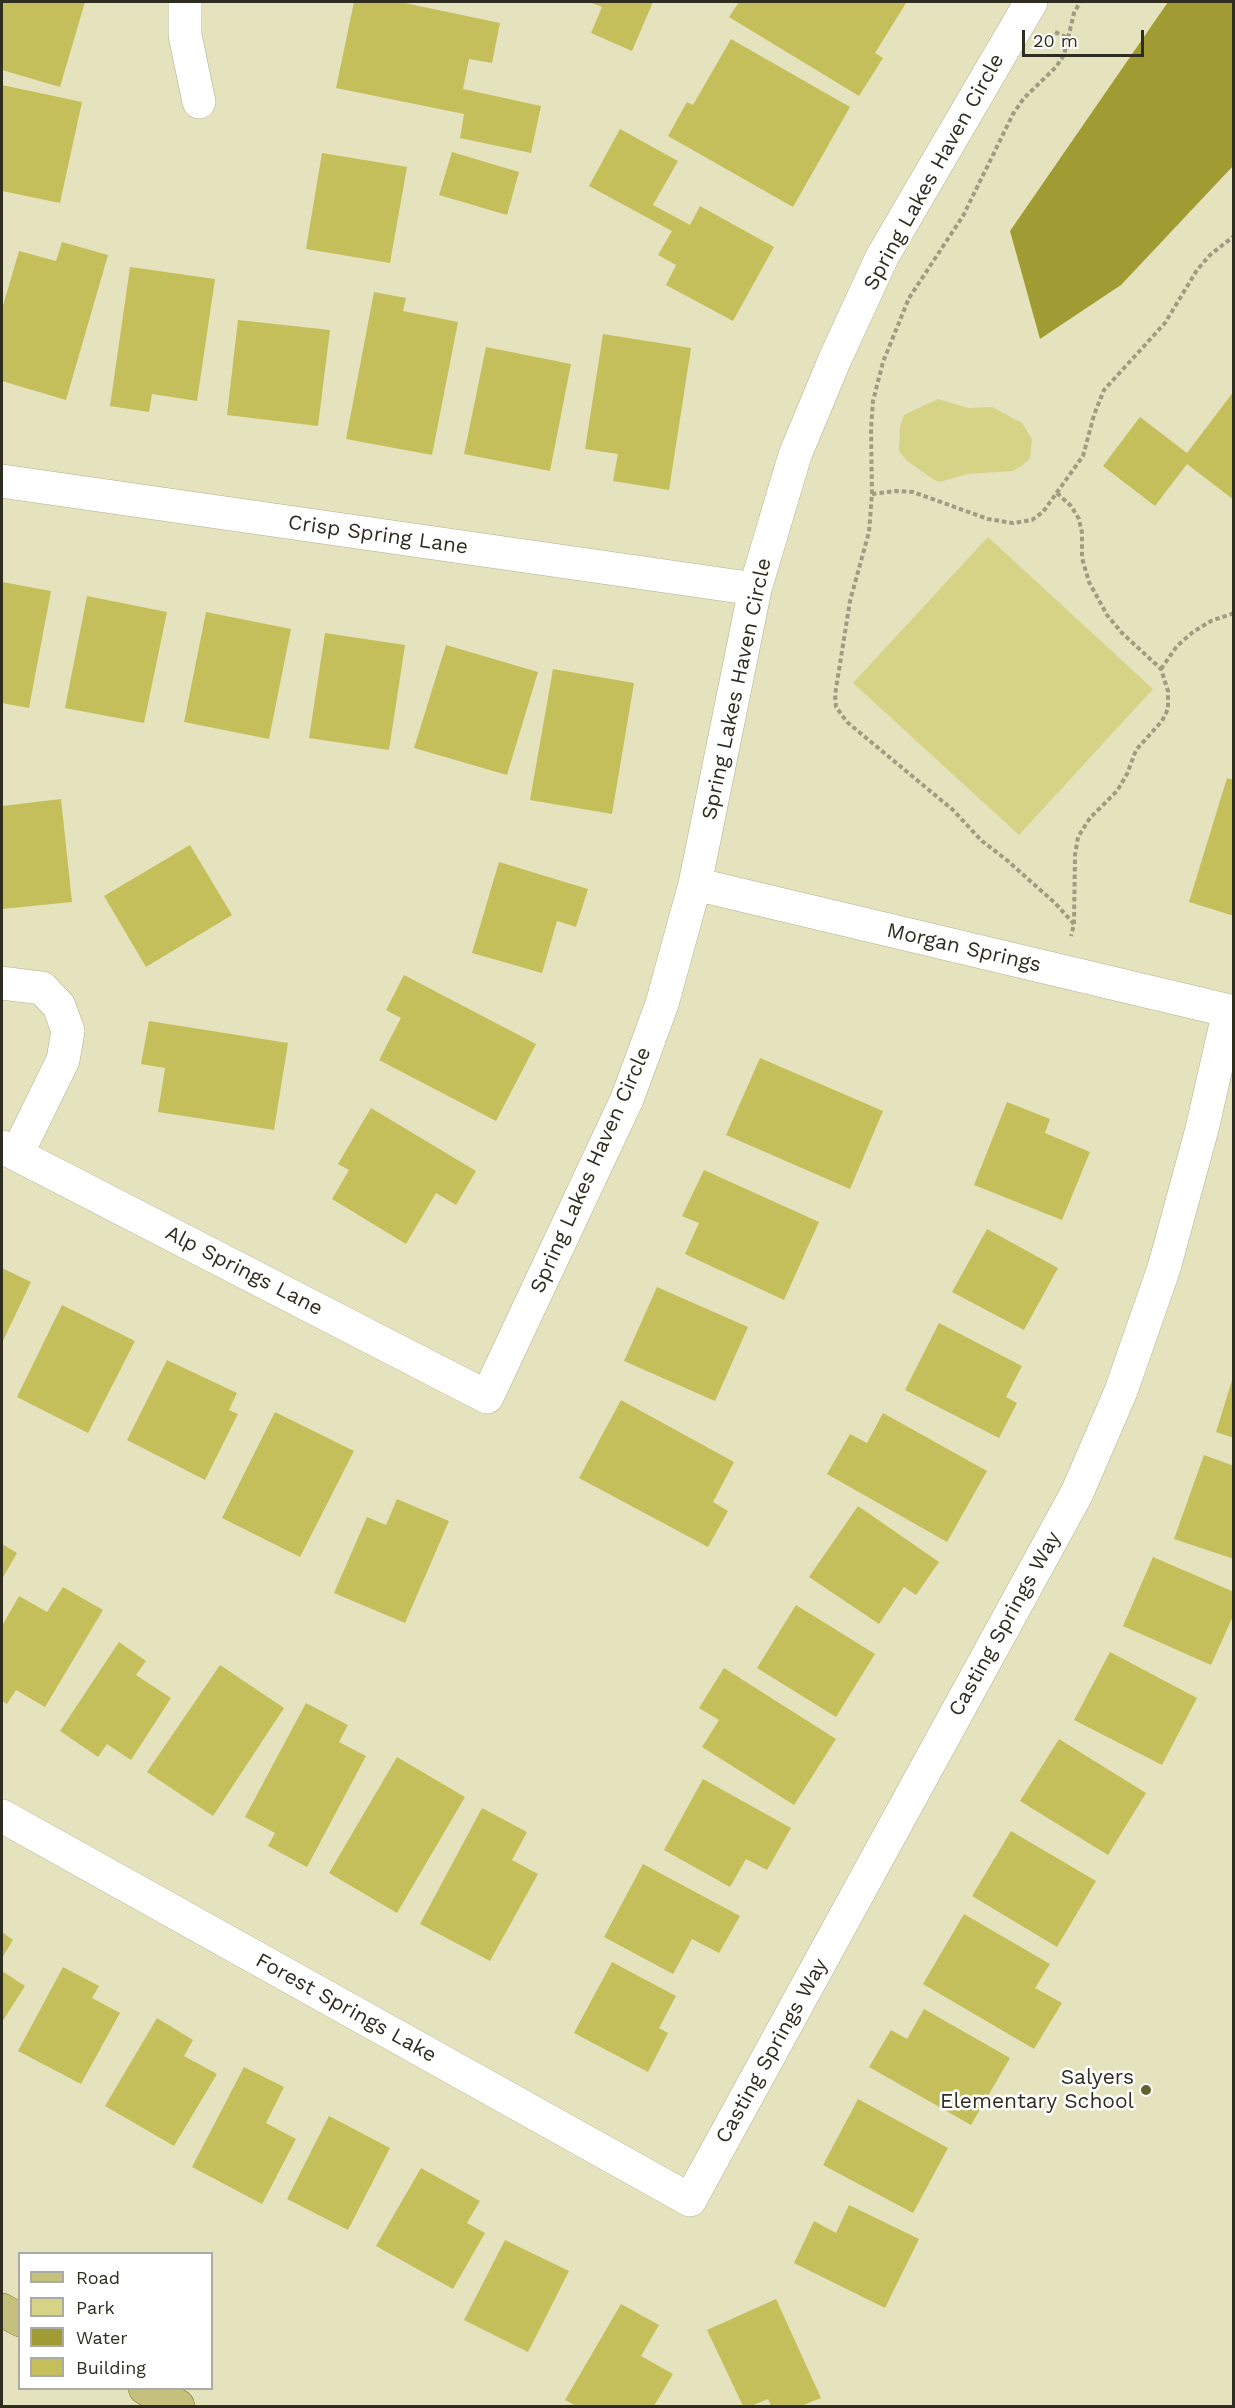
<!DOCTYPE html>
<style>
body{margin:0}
#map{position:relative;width:1235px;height:2408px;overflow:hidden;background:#e4e3be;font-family:"Work Sans",sans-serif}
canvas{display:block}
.frame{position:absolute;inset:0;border:3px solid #2e2d1f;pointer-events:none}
.legend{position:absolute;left:18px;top:2252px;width:195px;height:138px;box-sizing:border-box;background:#fff;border:2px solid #ababa5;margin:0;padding:8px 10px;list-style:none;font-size:18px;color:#2e2d1f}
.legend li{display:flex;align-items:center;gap:12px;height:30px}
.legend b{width:30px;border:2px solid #ababa5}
.scale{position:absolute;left:1022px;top:30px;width:122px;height:27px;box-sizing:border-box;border:3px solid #2e2d1f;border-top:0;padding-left:8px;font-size:18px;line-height:21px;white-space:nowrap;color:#2e2d1f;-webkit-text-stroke:4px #fff;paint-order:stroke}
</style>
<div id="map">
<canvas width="1235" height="2408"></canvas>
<div class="frame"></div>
<ul class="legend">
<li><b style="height:8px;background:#c5c17d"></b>Road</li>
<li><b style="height:16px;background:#d7d386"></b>Park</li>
<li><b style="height:16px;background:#a19b34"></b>Water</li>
<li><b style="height:16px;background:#c5bf5b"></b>Building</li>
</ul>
<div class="scale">20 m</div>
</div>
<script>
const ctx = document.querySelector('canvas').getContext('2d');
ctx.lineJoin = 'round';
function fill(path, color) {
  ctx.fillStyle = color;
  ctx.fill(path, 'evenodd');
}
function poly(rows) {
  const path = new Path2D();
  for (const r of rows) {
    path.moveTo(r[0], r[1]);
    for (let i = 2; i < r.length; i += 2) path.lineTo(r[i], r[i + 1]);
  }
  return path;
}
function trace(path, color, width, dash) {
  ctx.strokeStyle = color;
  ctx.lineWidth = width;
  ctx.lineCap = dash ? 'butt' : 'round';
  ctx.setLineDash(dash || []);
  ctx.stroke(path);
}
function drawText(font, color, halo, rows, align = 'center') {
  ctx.font = font + ' "Work Sans",sans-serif';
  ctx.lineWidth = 5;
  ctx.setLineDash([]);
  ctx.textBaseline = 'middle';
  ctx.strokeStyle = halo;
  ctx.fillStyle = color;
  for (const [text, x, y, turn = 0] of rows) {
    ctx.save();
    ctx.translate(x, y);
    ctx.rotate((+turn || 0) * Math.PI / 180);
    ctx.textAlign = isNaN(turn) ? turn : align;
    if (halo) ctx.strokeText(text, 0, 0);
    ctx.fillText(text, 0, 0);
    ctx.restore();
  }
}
fill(poly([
 [938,399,968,408,992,407,1022,423,1032,439,1030,458,1023,465,1012,471,968,474,939,482,933,479,907,461,899,451,900,427,904,415],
 [988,537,1153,689,1019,835,853,683]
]), '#d7d386');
fill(poly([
 [1168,2,1233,2,1233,166,1121,285,1040,339,1010,231]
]), '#a19b34');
fill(poly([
 [2,2,85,2,60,87,2,70],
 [354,2,400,2,500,23,492,63,469,59,463,89,541,106,531,153,460,138,464,114,336,88],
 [589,2,653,2,632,51,591,33,602,7],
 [739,2,904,2,906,3,875,53,883,58,859,96,729,17],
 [731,39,850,107,793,207,668,136,687,102,693,105],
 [2,85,82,102,60,203,2,191],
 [620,129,678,161,653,205,690,225,700,206,774,247,733,321,666,285,676,265,658,255,672,231,589,186],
 [452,152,519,172,507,215,439,195],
 [322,153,407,167,390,263,306,249],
 [62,242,108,255,66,400,2,381,2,309,19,251,56,261],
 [130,267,215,279,197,401,152,394,149,412,110,406],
 [374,292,406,298,403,311,458,322,432,455,346,439],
 [238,320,330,330,318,426,227,415],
 [603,334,691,348,669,490,613,481,618,454,585,449],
 [486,347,571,364,550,471,464,454],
 [1234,391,1234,500,1187,464,1155,506,1103,466,1140,417,1187,453],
 [2,582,51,591,29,708,2,703],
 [87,596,167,612,144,723,65,708],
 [206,612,291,629,269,739,184,722],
 [325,633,405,645,389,750,309,738],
 [446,645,538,672,507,775,414,748],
 [553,669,634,683,612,814,530,800],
 [1227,778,1234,780,1234,916,1189,902],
 [61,799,72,902,2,909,2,806],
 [190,845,232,915,146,967,104,896],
 [499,862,588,889,576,927,557,921,542,973,472,953],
 [404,975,536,1044,496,1121,379,1060,401,1018,386,1010],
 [149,1021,288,1043,274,1130,158,1112,165,1068,141,1064],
 [760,1058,883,1111,850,1189,726,1135],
 [1007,1102,1050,1119,1045,1133,1090,1152,1062,1220,974,1185],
 [371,1108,476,1171,456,1205,436,1193,406,1244,332,1199,349,1170,338,1164],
 [704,1170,819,1222,784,1300,685,1254,699,1223,682,1216],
 [987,1229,1058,1268,1024,1330,952,1292],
 [2,1268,31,1282,2,1343],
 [657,1287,748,1327,715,1401,624,1361],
 [62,1305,135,1341,88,1433,17,1397],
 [939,1323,1022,1366,1006,1397,1017,1403,999,1438,905,1390],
 [167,1360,237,1393,229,1410,238,1414,205,1480,127,1440],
 [1233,1377,1234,1377,1234,1438,1216,1432],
 [621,1400,734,1462,713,1502,728,1511,708,1547,579,1478],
 [275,1412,354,1451,300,1557,222,1518],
 [883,1413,987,1471,947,1542,827,1474,850,1434,867,1443],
 [1204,1455,1234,1466,1234,1559,1174,1539],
 [397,1499,449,1521,405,1623,334,1593,367,1517,386,1525],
 [858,1506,939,1562,916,1595,904,1587,879,1624,809,1577],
 [2,1544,17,1553,2,1579],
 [1153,1557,1234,1592,1234,1614,1211,1665,1123,1626],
 [63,1587,103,1610,45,1707,16,1690,7,1704,2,1701,2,1626,19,1596,47,1612],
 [796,1605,875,1654,836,1717,757,1668],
 [119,1642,146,1661,136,1675,171,1698,131,1760,107,1744,98,1757,60,1731],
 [1110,1652,1197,1698,1162,1765,1074,1720],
 [220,1665,284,1708,213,1816,147,1772],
 [724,1668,836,1739,794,1805,702,1747,719,1720,699,1708],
 [306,1703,348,1725,339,1742,366,1756,307,1867,268,1846,275,1833,245,1817],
 [1059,1739,1146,1793,1108,1855,1020,1801],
 [397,1757,465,1797,397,1913,329,1873],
 [703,1779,791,1828,767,1870,746,1859,730,1887,664,1850],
 [482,1808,527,1832,512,1860,538,1874,490,1961,420,1924],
 [1011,1831,1096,1881,1057,1947,972,1896],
 [643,1864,740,1916,719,1953,692,1939,673,1974,604,1937],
 [964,1914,1050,1964,1035,1988,1062,2003,1034,2049,923,1984],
 [2,1932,13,1940,2,1958],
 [612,1962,676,1996,659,2028,668,2033,648,2072,574,2033],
 [63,1967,99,1986,92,1998,120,2013,81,2084,18,2051],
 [2,1971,25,1986,2,2022],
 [924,2009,1010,2058,971,2125,869,2067,891,2030,907,2039],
 [157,2018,193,2040,184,2056,217,2074,174,2146,105,2106],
 [244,2067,284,2087,266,2123,296,2139,262,2204,192,2167],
 [858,2099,948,2148,913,2213,823,2165],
 [329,2116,390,2148,348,2230,287,2199],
 [421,2168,480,2201,467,2223,485,2233,453,2289,376,2246],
 [849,2205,919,2239,885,2308,794,2263,814,2221,836,2233],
 [505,2240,569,2271,528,2352,464,2320],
 [776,2299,821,2398,801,2406,771,2406,768,2399,751,2406,743,2406,707,2330],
 [621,2304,659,2325,641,2356,673,2374,654,2406,576,2406,565,2400]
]), '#c5bf5b');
const minor = poly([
 [185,2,185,35,199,102],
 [2,481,755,589],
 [695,884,1234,1012],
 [2,983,42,988,59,1006,68,1031,63,1060,17,1154],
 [2,1147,487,1397,627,1099,662,1004,695,884,755,589,795,455,835,359,882,257,1031,2],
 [2,1816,690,2200,1077,1493,1121,1391,1164,1268,1202,1129,1229,1011]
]);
const major = poly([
 [2,2310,20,2320],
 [145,2388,178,2406]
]);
trace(minor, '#b1b08c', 34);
trace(major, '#777324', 34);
trace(poly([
 [1055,32,1068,38],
 [1057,493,1071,506,1079,519,1082,533,1082,558,1089,582,1107,615,1122,633,1161,669,1168,691,1168,709,1162,721,1136,750,1127,774,1117,791,1090,818,1078,837,1075,855,1074,924,1071,936],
 [872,494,896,491,913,492,988,519,1013,523,1032,520,1043,512,1083,456,1094,415,1104,390,1165,323,1197,270,1210,255,1234,236],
 [1161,669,1177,646,1193,632,1211,621,1234,613],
 [1074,924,1055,903,1008,861,982,841,953,810,847,722,836,707,835,695,850,601,869,532,872,494,871,429,873,401,883,362,909,298,963,216,1013,114,1024,98,1056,67,1064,55,1074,13,1080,2]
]), '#9e9d81', 4, [4.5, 3]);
trace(minor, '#fff', 33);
trace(major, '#c5c17d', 33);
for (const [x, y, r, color] of [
 [1146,2090,6,"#65612e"]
]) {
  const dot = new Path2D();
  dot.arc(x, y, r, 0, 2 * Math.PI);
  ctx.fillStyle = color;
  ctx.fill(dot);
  trace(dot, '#fff', 2);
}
drawText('21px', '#2e2d1f', '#fff', [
 ["Spring Lakes Haven Circle",934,172,-61],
 ["Crisp Spring Lane",378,535,8],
 ["Spring Lakes Haven Circle",737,689,-78],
 ["Morgan Springs",964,948,13],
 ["Spring Lakes Haven Circle",591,1170,-66],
 ["Alp Springs Lane",244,1271,27],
 ["Casting Springs Way",1005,1624,-61],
 ["Forest Springs Lake",346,2008,29],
 ["Casting Springs Way",772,2051,-61]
]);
drawText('21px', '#2e2d1f', '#fff', [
 ["Salyers",1134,2078],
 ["Elementary School",1134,2102]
], 'right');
</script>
